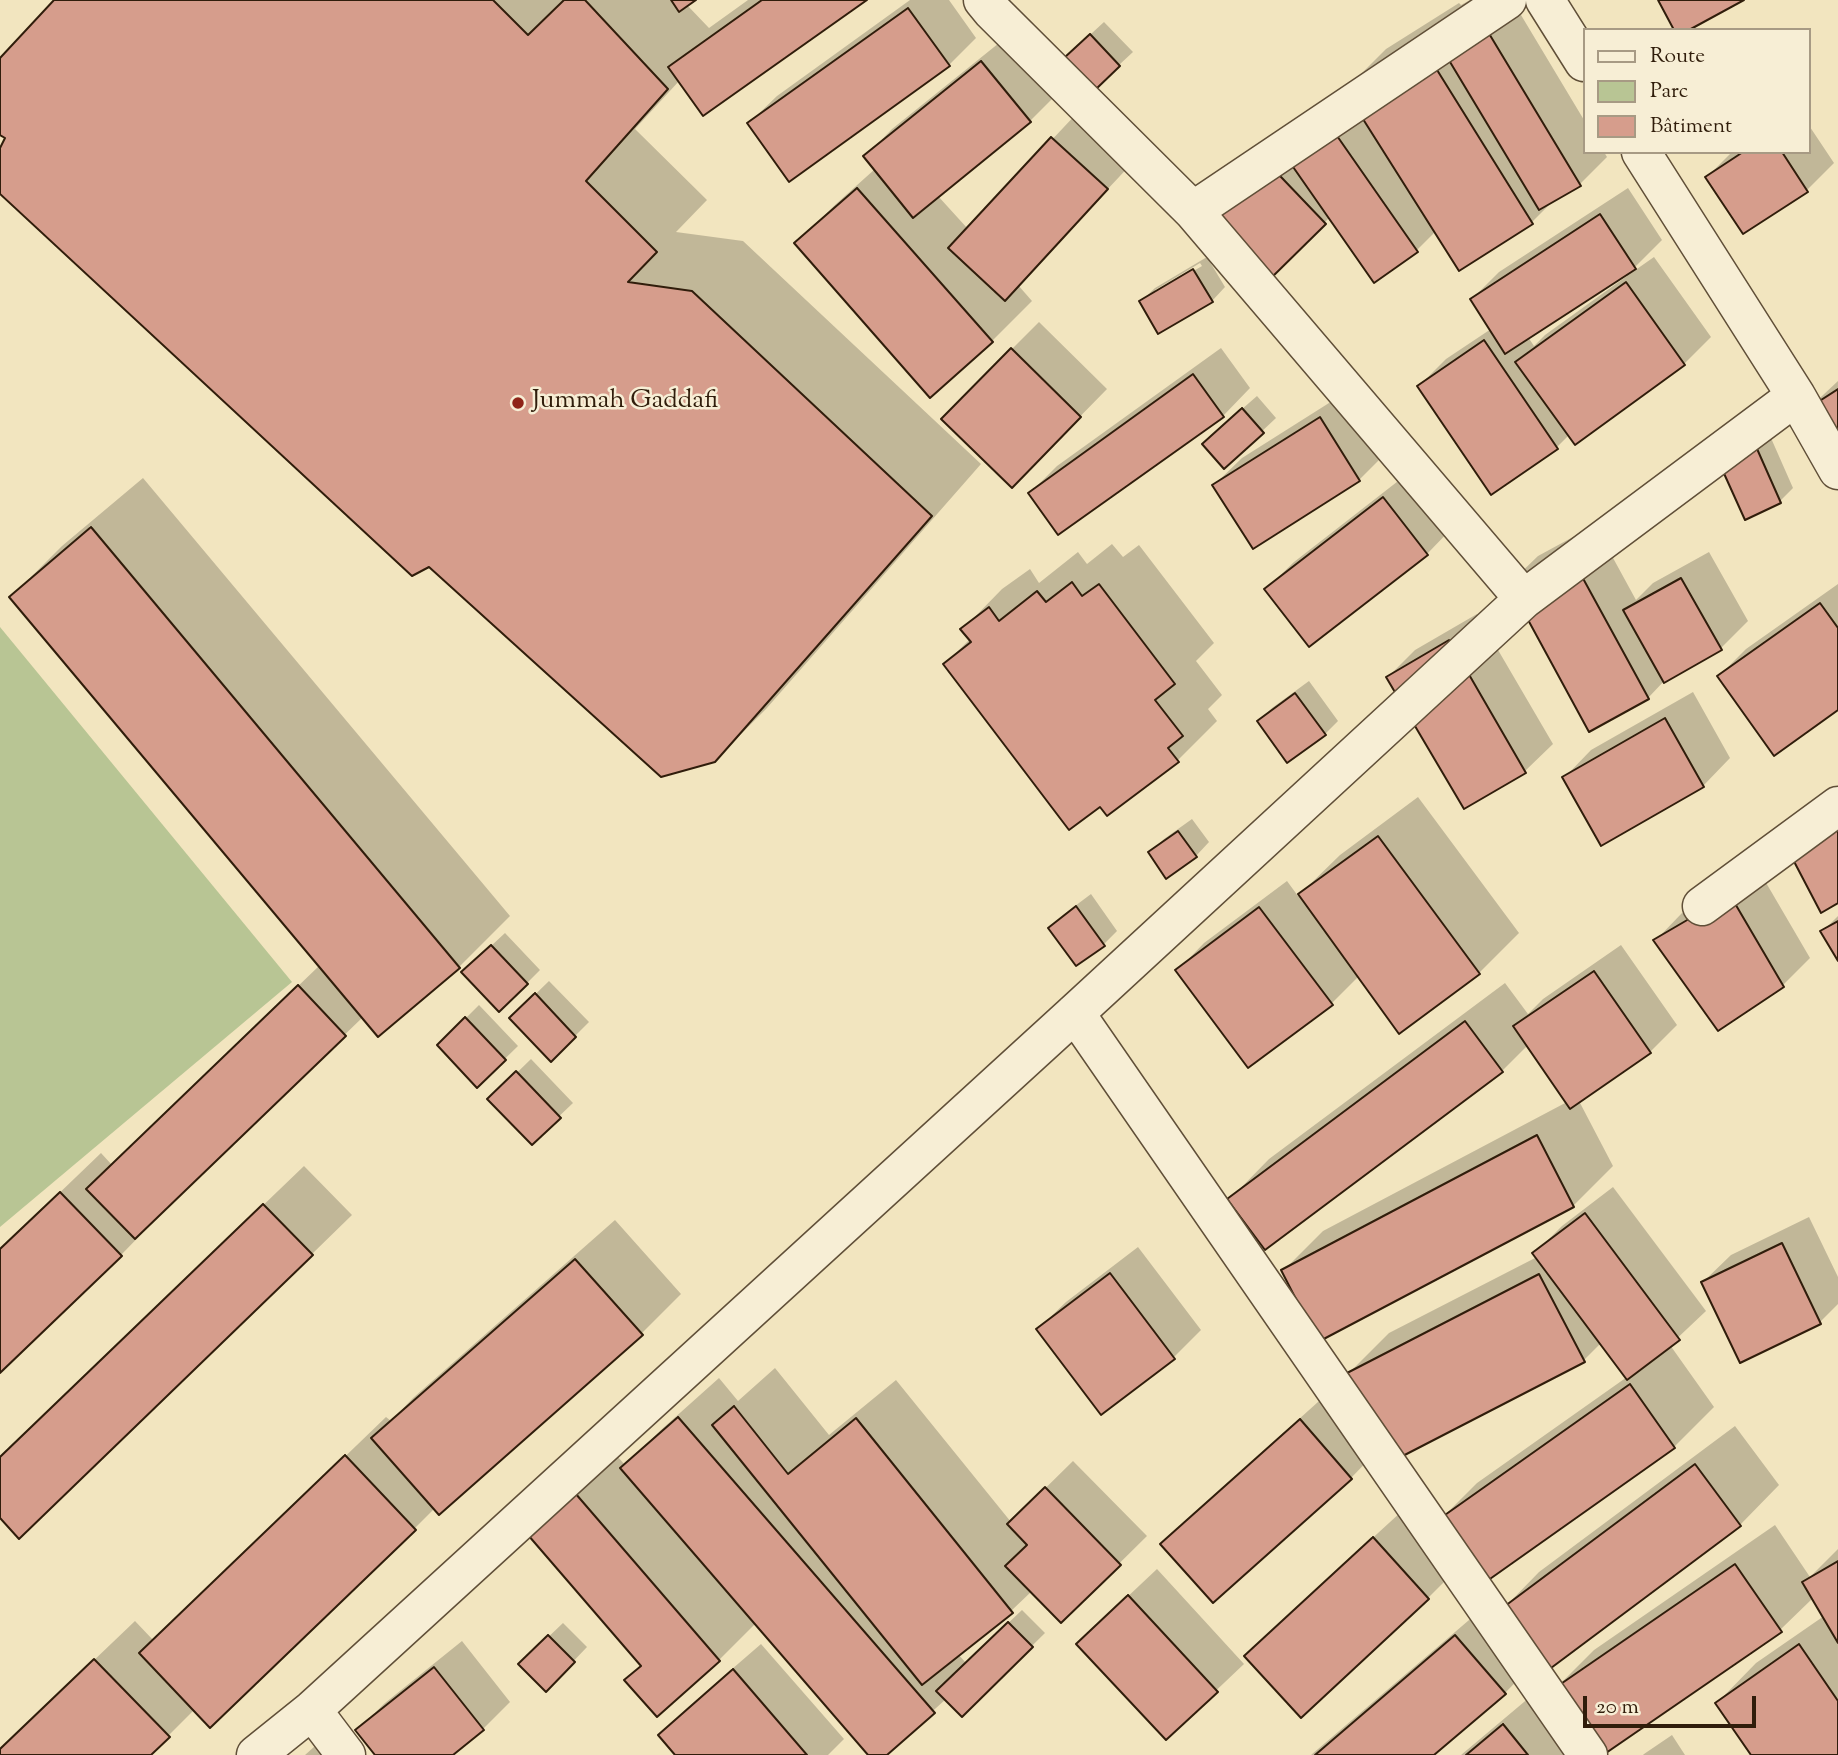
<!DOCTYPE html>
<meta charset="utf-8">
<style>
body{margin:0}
#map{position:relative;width:1838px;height:1755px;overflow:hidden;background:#f2e5bf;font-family:"Sorts Mill Goudy",serif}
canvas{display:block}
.legend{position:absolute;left:1583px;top:28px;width:228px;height:126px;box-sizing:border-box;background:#f7eed5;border:2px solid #a79a84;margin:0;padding:9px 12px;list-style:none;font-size:21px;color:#301d0b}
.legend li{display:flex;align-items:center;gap:14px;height:35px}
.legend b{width:35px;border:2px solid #a79a84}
.scale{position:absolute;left:1583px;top:1696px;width:173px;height:32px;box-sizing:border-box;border:4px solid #301d0b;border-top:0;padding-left:9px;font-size:21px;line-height:24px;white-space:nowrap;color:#301d0b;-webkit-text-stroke:5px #f7eed5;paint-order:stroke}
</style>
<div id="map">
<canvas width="1838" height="1755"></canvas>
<ul class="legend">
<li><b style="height:9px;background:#f7eed5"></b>Route</li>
<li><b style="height:19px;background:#b8c594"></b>Parc</li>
<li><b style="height:19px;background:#d69d8c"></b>Bâtiment</li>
</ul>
<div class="scale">20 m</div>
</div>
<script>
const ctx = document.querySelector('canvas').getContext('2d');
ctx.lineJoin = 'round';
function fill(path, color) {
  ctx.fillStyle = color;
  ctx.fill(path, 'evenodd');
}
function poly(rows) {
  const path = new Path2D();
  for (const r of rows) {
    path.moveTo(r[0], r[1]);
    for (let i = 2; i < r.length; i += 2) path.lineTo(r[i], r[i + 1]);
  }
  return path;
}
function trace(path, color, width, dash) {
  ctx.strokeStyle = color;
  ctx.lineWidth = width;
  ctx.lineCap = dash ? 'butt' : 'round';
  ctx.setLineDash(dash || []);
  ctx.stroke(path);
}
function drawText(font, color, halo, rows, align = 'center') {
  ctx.font = font + ' "Sorts Mill Goudy",serif';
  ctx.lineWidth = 5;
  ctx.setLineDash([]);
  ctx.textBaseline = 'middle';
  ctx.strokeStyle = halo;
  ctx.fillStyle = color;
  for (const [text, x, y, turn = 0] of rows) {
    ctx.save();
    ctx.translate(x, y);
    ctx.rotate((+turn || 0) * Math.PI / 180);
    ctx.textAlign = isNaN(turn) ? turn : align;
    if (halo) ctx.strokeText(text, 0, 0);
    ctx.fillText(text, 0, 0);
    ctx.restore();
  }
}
fill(poly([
 [0,627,292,982,0,1227]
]), '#b8c594');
fill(poly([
 [57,0,693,0,687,5,709,28,748,0,864,0,680,80,635,129,707,200,676,232,743,241,981,464,766,709,714,761,430,565,0,192,0,152,7,137,0,133,0,60],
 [910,0,949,0,976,38,949,65,749,123,777,96],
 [1470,0,1512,0,1584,120,1584,152,1604,152,1607,157,1580,184,1557,197,1532,222,1460,268,1436,231,1416,251,1330,217,1265,282,1200,215,1346,89,1386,49,1459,3,1461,5],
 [1104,22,1133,52,1119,65,1079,45],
 [1009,35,1057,94,1030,121,938,196,968,229,1079,111,1134,161,1018,285,1032,301,992,341,930,396,796,243,836,204,875,169,865,157,892,129],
 [1808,124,1834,163,1806,191,1707,177,1732,152,1808,152],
 [1628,188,1662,240,1633,269,1634,271,1654,257,1711,337,1684,364,1569,435,1557,447,1491,492,1419,386,1446,359,1491,329,1472,299,1499,272],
 [1625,273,1627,276,1545,335,1534,346,1528,337],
 [1207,257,1225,287,1212,301,1141,301,1155,288],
 [1200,263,1202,266,1155,294,1155,290],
 [1039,322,1107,389,1012,486,1012,349],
 [1221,348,1250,388,1223,416,1030,493,1057,466],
 [1838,381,1838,461,1806,411],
 [1348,391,1387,452,1359,480,1253,547,1214,485,1242,458],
 [1257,396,1276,418,1224,467,1218,430],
 [1767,429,1793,488,1780,501,1719,458],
 [1411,471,1454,526,1427,554,1309,645,1266,589,1294,562],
 [143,478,510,916,459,967,379,1035,363,1017,159,1214,160,1215,121,1255,0,1370,0,1250,101,1153,112,1165,320,965,11,597,62,546],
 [1595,525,1636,600,1653,583,1709,552,1748,621,1721,648,1666,679,1648,698,1510,583,1538,556],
 [1112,544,1123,557,1139,545,1214,643,1196,661,1222,695,1208,709,1217,721,1177,761,1100,805,945,664,970,639,963,629,1002,589,1030,569,1039,583,1078,552,1087,564],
 [1838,584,1838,708,1719,676,1746,649],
 [1477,614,1553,744,1525,771,1465,807,1388,677,1415,650],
 [1309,681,1338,721,1325,734,1259,721,1272,708],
 [1693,692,1730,758,1703,786,1564,778,1591,750],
 [1418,797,1519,933,1479,973,1359,976,1331,1004,1177,971,1204,943,1287,881,1298,896,1340,855],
 [1192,819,1209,842,1196,856,1167,876,1150,852,1164,839],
 [1758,869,1810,958,1783,985,1719,1029,1655,941,1682,913],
 [1091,894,1117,931,1104,944,1050,928,1063,915],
 [1838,916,1838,958,1822,932],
 [505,933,540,970,527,983,477,959],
 [1621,945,1677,1025,1650,1052,1579,1101,1613,1166,1573,1206,1283,1271,1323,1231,1567,1102,1528,1045,1502,1071,1230,1199,1269,1159,1505,983,1528,1014,1543,999],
 [549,981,589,1022,551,1060,511,1018],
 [479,1005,518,1046,477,1086,439,1045],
 [531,1059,573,1103,532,1142,490,1099],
 [304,1166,352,1215,312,1254,0,1516,0,1458],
 [1613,1187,1706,1311,1670,1345,1714,1407,1674,1447,1438,1522,1477,1483,1627,1377,1601,1343,1584,1360,1349,1373,1389,1333,1537,1257,1535,1253,1562,1226],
 [1809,1217,1838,1277,1838,1304,1820,1322,1703,1282,1731,1255],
 [615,1220,681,1294,641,1334,435,1508,414,1529,195,1709,149,1755,0,1755,0,1750,135,1621,154,1641,386,1417,391,1421,413,1398],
 [1138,1247,1201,1330,1174,1357,1102,1412,1038,1329,1066,1302],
 [775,1368,829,1435,896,1380,1011,1522,1073,1461,1147,1536,1061,1621,1032,1591,1011,1611,958,1654,966,1663,1022,1610,1045,1633,962,1715,946,1699,884,1755,871,1755,756,1623,719,1660,642,1665,524,1528,610,1448,625,1465,662,1429,719,1378,738,1401],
 [1328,1393,1378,1450,1351,1478,1213,1601,1163,1544,1190,1517],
 [1735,1426,1779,1485,1740,1525,1536,1661,1505,1693,1432,1755,1311,1755,1496,1597,1505,1607,1539,1572],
 [1401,1512,1455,1571,1428,1598,1301,1715,1273,1629],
 [1775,1525,1810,1577,1838,1549,1838,1755,1753,1755,1717,1703,1756,1663,1824,1616,1813,1598,1780,1630,1589,1755,1461,1755,1543,1686,1554,1690,1594,1650],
 [1157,1569,1244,1664,1166,1738,1106,1617],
 [563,1623,587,1647,546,1690,520,1664],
 [462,1641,510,1702,483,1729,450,1755,377,1755,357,1730,385,1703],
 [761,1644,844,1739,828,1755,677,1755,660,1735,687,1708],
 [334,1729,356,1755,305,1755],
 [1672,1735,1685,1755,1643,1755,1644,1754]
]), '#0003');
const building = poly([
 [54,0,493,0,528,35,564,0,585,0,668,89,586,181,657,252,628,282,692,291,932,516,715,762,661,777,429,567,412,576,0,194,0,148,5,138,0,135,0,58,54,0],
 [671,0,696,0,679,12,671,0],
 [762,0,867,0,703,116,668,67,762,0],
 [1658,0,1744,0,1689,30,1674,30,1658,0],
 [1473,7,1581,186,1539,210,1432,32,1473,7],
 [908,8,950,66,789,182,747,123,908,8],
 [1090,34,1120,66,1094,91,1064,58,1090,34],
 [1419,41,1533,224,1459,271,1344,89,1419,41],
 [981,61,1031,122,913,218,863,156,981,61],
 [1335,133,1418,252,1374,283,1291,164,1335,133],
 [1051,137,1108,189,1005,301,948,248,1051,137],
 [1743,152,1782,152,1808,192,1743,234,1705,177,1743,152],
 [1260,155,1326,224,1265,284,1197,215,1260,155],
 [857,188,993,342,930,398,794,243,857,188],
 [1600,214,1636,269,1505,354,1470,299,1600,214],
 [1193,269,1213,302,1158,334,1139,301,1193,269],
 [1626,282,1685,365,1575,445,1515,362,1626,282],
 [1484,340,1558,449,1491,495,1417,386,1484,340],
 [1011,348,1081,417,1012,488,941,419,1011,348],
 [1193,374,1224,417,1058,535,1028,493,1193,374],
 [1838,389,1838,465,1804,411,1838,389],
 [1242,408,1264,433,1224,469,1202,444,1242,408],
 [1320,417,1360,481,1253,549,1212,485,1320,417],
 [1754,442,1781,503,1745,520,1717,458,1754,442],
 [1383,497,1428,555,1309,647,1264,589,1383,497],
 [91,527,460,968,378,1037,9,597,91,527],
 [1568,551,1649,699,1589,732,1508,583,1568,551],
 [1681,578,1722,650,1664,683,1623,610,1681,578],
 [1072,582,1082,596,1099,584,1175,684,1155,700,1183,736,1168,748,1179,762,1107,816,1100,807,1069,830,943,664,971,642,960,629,989,607,999,621,1037,591,1046,602,1072,582],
 [1820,603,1838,628,1838,710,1774,756,1717,676,1820,603],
 [1449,640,1526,773,1464,809,1386,677,1449,640],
 [1295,693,1326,735,1287,763,1257,721,1295,693],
 [1665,718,1704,787,1601,846,1562,777,1665,718],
 [1838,823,1838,903,1821,913,1788,850,1838,823],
 [1178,831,1197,857,1166,879,1148,852,1178,831],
 [1378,836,1480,974,1399,1034,1298,894,1378,836],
 [1730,895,1784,987,1718,1031,1653,940,1730,895],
 [1076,906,1105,946,1076,966,1048,928,1076,906],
 [1259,907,1333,1005,1248,1068,1175,970,1259,907],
 [1838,921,1838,961,1820,931,1838,921],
 [491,945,528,984,499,1012,461,972,491,945],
 [1594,971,1651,1053,1570,1109,1513,1026,1594,971],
 [298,985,346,1036,135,1239,86,1189,298,985],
 [535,993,576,1037,551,1062,509,1018,535,993],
 [465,1017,506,1060,477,1088,437,1045,465,1017],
 [1465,1021,1503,1072,1265,1250,1227,1199,1465,1021],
 [516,1071,561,1118,532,1145,487,1099,516,1071],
 [1537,1135,1574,1207,1318,1342,1281,1270,1537,1135],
 [60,1192,122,1256,0,1373,0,1249,60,1192],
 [263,1204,313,1255,19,1539,0,1518,0,1457,263,1204],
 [1585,1213,1680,1340,1627,1380,1532,1253,1585,1213],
 [1782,1243,1821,1324,1740,1363,1701,1282,1782,1243],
 [575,1259,643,1335,439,1515,371,1438,575,1259],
 [1110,1273,1175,1359,1101,1415,1036,1329,1110,1273],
 [1539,1274,1585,1362,1393,1461,1347,1373,1539,1274],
 [1630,1384,1675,1448,1480,1586,1435,1522,1630,1384],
 [734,1406,788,1474,856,1418,1013,1613,922,1685,712,1425,734,1406],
 [678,1417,935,1713,887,1755,868,1755,620,1468,678,1417],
 [1300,1419,1352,1479,1213,1603,1160,1544,1300,1419],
 [345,1455,416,1530,210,1728,139,1653,345,1455],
 [1695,1464,1741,1526,1543,1674,1497,1612,1695,1464],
 [569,1486,720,1661,657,1717,624,1680,641,1666,522,1528,569,1486],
 [1045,1487,1121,1565,1061,1623,1005,1566,1027,1545,1007,1524,1045,1487],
 [1373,1537,1429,1599,1301,1718,1244,1656,1373,1537],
 [1838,1561,1838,1643,1802,1582,1838,1561],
 [1735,1564,1782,1632,1603,1755,1552,1690,1735,1564],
 [1128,1595,1218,1692,1166,1740,1076,1644,1128,1595],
 [1008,1622,1033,1647,962,1717,936,1691,1008,1622],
 [548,1635,575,1662,546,1692,518,1664,548,1635],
 [1455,1635,1506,1694,1434,1755,1315,1755,1455,1635],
 [1799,1644,1838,1701,1838,1755,1751,1755,1715,1703,1799,1644],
 [94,1659,170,1737,151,1755,0,1755,0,1749,94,1659],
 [434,1667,484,1730,453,1755,375,1755,355,1730,434,1667],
 [733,1669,807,1755,675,1755,658,1735,733,1669],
 [1503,1724,1528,1755,1466,1755,1503,1724]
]);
fill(building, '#d69d8c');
trace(building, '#301d0b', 2);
const minor = poly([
 [983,0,992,11,1193,211,1524,599],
 [1545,0,1584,62],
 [1641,152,1796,396,1838,470],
 [1193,211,1507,0],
 [1702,906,1838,806],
 [1075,1013,1588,1755],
 [312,1710,346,1755],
 [256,1755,312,1710,1075,1013,1524,599,1796,396]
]);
trace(minor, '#604f38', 41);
trace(minor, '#f7eed5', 38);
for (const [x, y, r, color] of [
 [518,403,7,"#8f2418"]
]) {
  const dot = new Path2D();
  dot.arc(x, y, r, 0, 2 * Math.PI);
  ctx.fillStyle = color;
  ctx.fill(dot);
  trace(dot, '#f7eed5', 2.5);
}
drawText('26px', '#301d0b', '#f7eed5', [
 ["Jummah Gaddafi",532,403]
], 'left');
</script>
